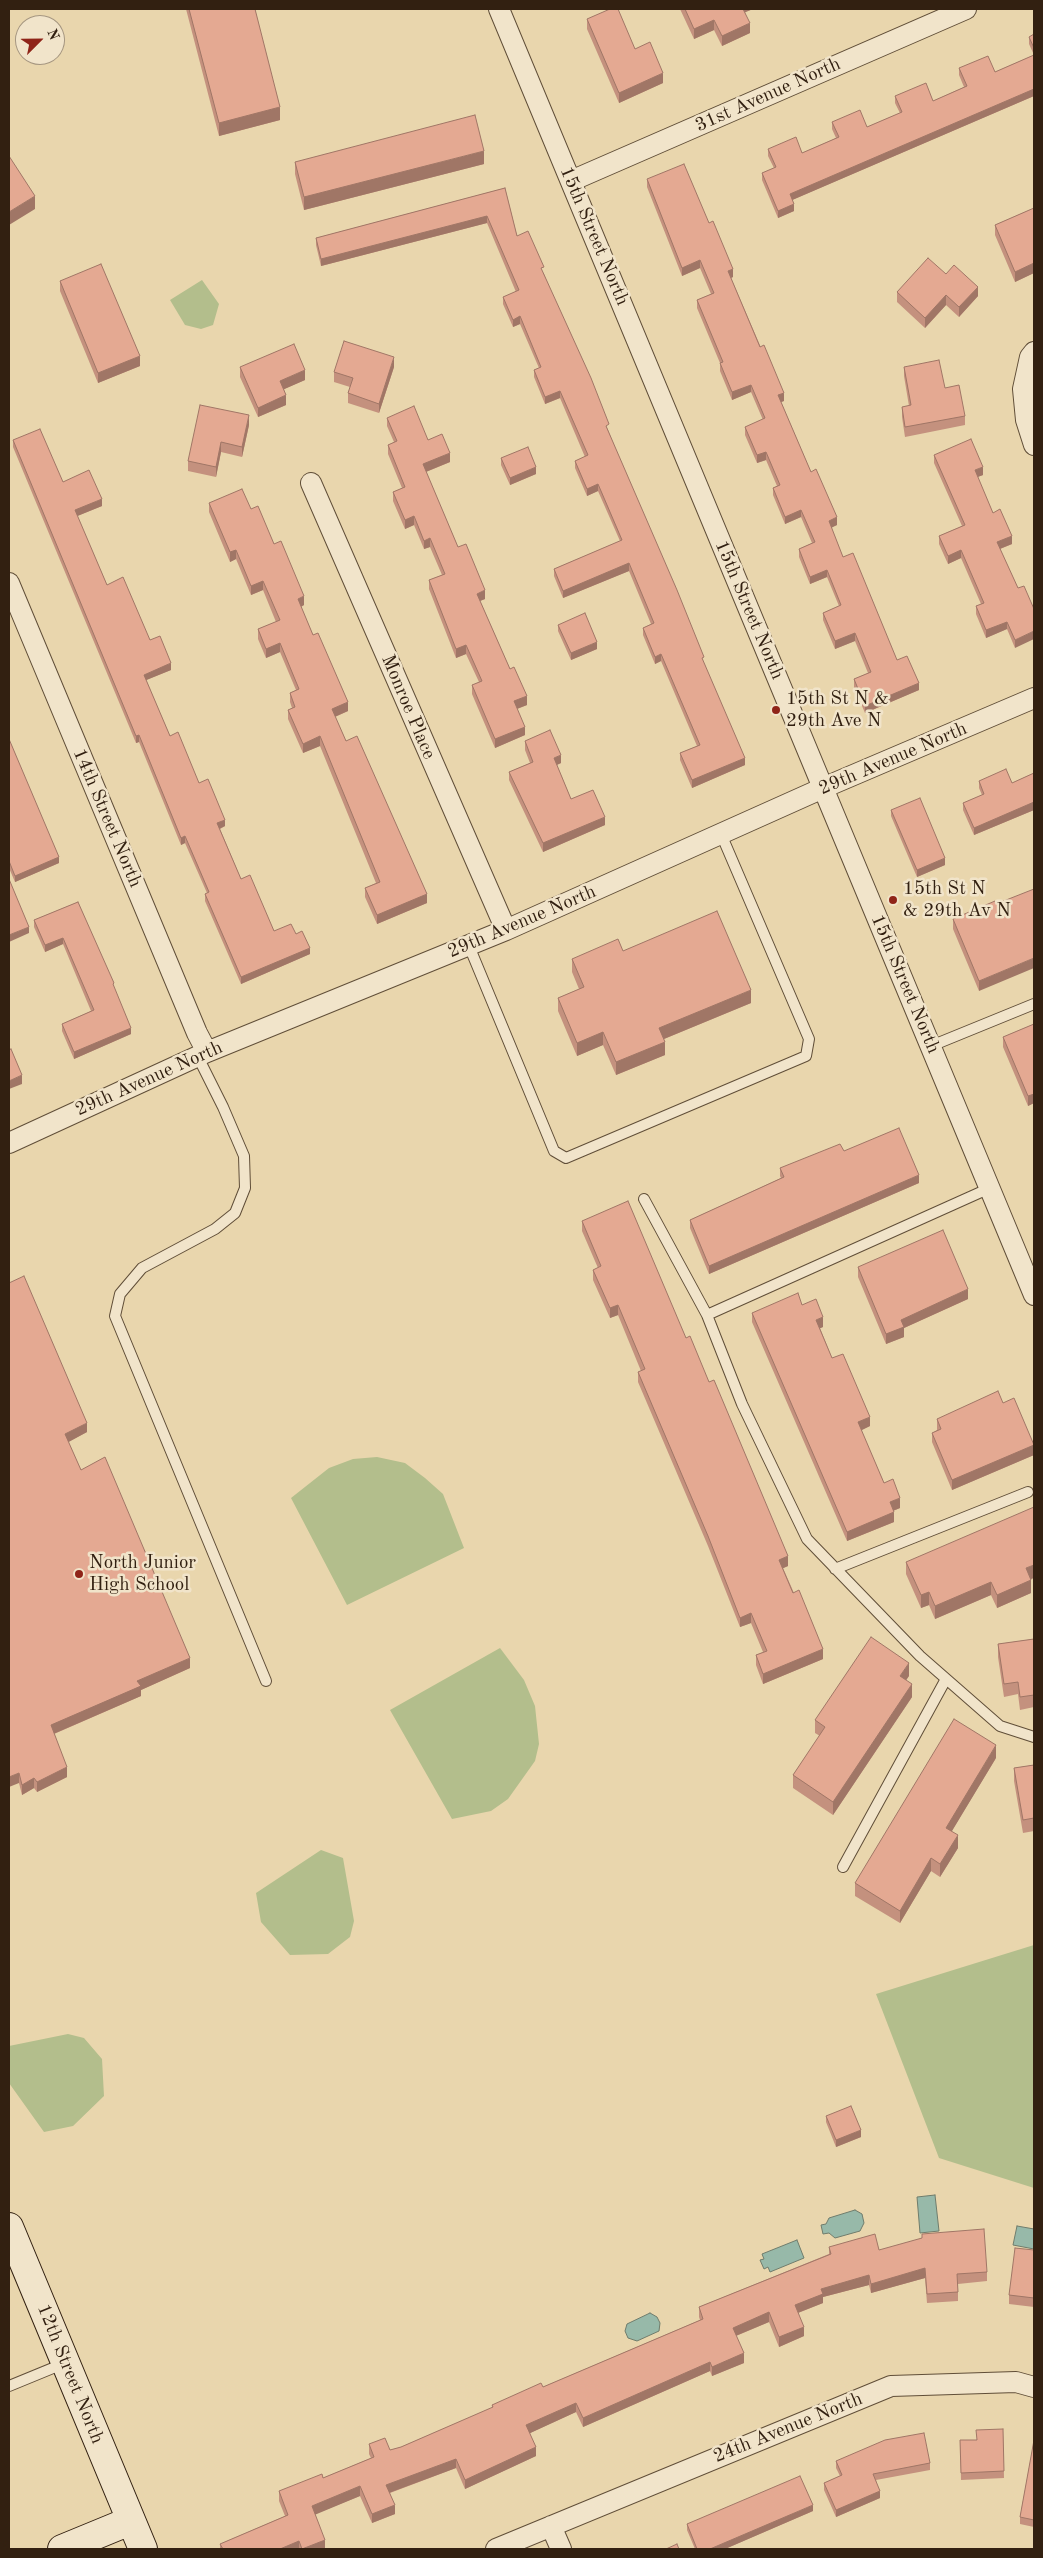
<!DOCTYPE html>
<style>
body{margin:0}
#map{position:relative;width:1043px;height:2558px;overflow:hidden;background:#e9d6ad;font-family:"Old Standard TT",serif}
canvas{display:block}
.frame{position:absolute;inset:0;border:10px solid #322011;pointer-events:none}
.north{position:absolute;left:15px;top:15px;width:50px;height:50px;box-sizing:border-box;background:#f1e4ca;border:1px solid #a59680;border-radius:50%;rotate:67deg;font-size:14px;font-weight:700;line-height:20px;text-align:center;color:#322011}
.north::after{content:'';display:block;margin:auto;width:18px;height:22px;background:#8f2418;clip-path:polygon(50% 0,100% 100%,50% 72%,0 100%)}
</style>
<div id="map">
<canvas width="1043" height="2558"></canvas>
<div class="frame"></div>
<div class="north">N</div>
</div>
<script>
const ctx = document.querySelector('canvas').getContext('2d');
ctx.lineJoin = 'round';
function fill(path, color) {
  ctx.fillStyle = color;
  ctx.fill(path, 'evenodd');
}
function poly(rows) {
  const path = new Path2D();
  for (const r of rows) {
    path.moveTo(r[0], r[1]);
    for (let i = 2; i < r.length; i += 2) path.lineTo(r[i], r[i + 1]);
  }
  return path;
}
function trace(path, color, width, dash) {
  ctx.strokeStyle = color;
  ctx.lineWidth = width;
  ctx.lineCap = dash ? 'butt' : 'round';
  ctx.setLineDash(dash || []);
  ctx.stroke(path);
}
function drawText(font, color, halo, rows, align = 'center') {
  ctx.font = font + ' "Old Standard TT",serif';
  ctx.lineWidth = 5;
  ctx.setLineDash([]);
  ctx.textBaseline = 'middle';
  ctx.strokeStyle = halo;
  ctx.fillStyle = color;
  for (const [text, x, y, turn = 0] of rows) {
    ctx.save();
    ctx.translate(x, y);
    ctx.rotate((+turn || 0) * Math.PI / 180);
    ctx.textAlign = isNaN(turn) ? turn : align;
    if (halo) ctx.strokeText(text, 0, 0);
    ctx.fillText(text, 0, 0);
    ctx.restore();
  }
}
fill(poly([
 [202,280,219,304,213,325,201,329,185,325,170,300],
 [377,1457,405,1463,425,1478,443,1494,464,1548,347,1605,291,1498,329,1468,353,1459],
 [500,1648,524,1680,535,1706,539,1744,535,1761,508,1799,491,1811,452,1819,390,1710],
 [321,1850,343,1858,354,1921,350,1937,328,1954,290,1955,261,1922,256,1893],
 [1034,1945,1034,2188,939,2158,876,1994],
 [68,2034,84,2038,102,2059,104,2096,73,2126,44,2132,9,2083,9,2046]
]), '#b3be8c');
const water = poly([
 [935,2195,939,2231,920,2233,917,2197,935,2195],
 [855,2210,862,2214,864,2223,860,2231,835,2238,829,2233,823,2234,821,2225,826,2224,829,2218,855,2210],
 [1017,2226,1034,2229,1034,2249,1013,2245,1017,2226],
 [797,2240,804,2258,770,2272,768,2267,764,2269,760,2260,764,2259,762,2254,797,2240],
 [650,2313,657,2317,660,2323,659,2331,637,2341,628,2338,625,2331,627,2324,650,2313]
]);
fill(water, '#97b9a9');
trace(water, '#6f7c6c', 1);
const lane = poly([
 [469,946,554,1151,566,1158,806,1056,809,1039,721,834],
 [931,1046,1034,1004],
 [198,1057,223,1107,244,1156,245,1188,235,1213,215,1229,142,1268,120,1294,115,1316,266,1681],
 [644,1199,707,1315,742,1404,807,1539,920,1656,1000,1726,1034,1737],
 [707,1315,990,1188],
 [835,1569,1028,1492],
 [843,1867,946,1679],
 [9,2386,65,2363]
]);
const street = poly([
 [499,9,1034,1295],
 [571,181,966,9],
 [1034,352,1030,357,1023,389,1026,420,1034,445],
 [311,483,506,930],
 [9,583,197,1033,207,1052],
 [9,1143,207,1052,506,930,823,788,1034,698],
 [551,2526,561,2549],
 [496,2549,891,2386,1016,2382,1034,2387]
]);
const secondary = poly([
 [9,2227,143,2549],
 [62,2549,130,2521]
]);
trace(lane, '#604e38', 12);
trace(street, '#604e38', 22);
trace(secondary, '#322011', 30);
trace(lane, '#f1e4ca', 10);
trace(street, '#f1e4ca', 20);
trace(secondary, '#f1e4ca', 28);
fill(poly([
 [186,9,255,9,280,120,219,136],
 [680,9,753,9,745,12,750,33,722,46,714,30,694,39],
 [587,19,635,49,663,83,619,103,587,29],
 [1034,34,1034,96,792,200,794,211,778,218,762,180,762,173,774,168,768,156,768,149,802,153,836,138,832,129,832,122,867,127,900,113,895,103,895,96,933,101,964,87,959,75,959,68,995,72,1034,55,1029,44,1029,37],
 [295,162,484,164,304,210,295,174],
 [647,179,709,223,733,277,731,278,784,401,781,402,811,472,837,525,831,527,843,557,897,660,919,690,865,713,854,687,854,679,868,673,855,641,835,649,823,620,823,613,839,606,827,577,810,584,799,557,799,549,812,543,801,517,785,524,773,495,773,488,777,486,766,460,757,463,745,435,745,427,763,420,751,392,732,400,720,371,720,363,697,308,697,300,711,294,700,268,682,276,647,187],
 [505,188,517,236,544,274,704,664,745,765,692,788,680,760,680,753,697,746,661,661,655,664,643,635,643,628,651,624,629,571,563,598,554,576,554,569,620,541,598,491,587,496,575,468,575,461,585,457,560,398,545,404,534,377,534,370,539,368,520,324,513,327,503,304,503,297,516,292,487,223,321,266,316,245,316,238],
 [1034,208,1034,273,1015,282,995,235,995,225],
 [946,274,978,296,959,317,946,305,925,328,897,302,897,292],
 [60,281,140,366,98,383,60,291],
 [240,367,305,380,284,389,286,405,258,417,240,377],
 [394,367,379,413,348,403,348,393,350,387,334,382,334,372],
 [904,367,945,388,965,416,965,425,905,437,902,417,902,407,909,406,904,376],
 [387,418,428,440,450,462,426,472,458,547,485,599,480,601,510,669,527,705,517,709,525,735,495,748,472,694,472,685,479,682,466,654,456,658,429,589,429,580,442,575,430,547,424,549,414,525,405,529,393,501,393,492,402,488,388,454,388,445,394,442,387,426],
 [249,425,242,457,221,452,216,477,188,471,188,461],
 [13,440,63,482,102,506,77,516,107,585,150,640,171,670,146,680,170,736,199,783,225,826,220,829,241,879,274,931,296,934,310,954,241,984,205,901,205,894,207,893,185,843,181,845,139,742,136,743,13,447],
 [934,455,983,475,977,477,993,513,1012,544,1000,549,1018,588,1015,648,1007,629,986,638,976,614,976,606,981,604,961,558,948,564,939,544,939,536,962,526,934,463],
 [501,458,536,474,510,485,501,465],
 [209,503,251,509,274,544,304,605,301,607,313,635,348,711,335,717,346,741,427,903,377,924,365,897,365,888,376,883,320,746,303,753,288,719,288,710,292,708,290,702,290,693,296,690,280,652,266,658,258,639,258,629,276,622,263,590,251,595,236,559,230,562,209,512],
 [558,625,597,649,571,660,558,631],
 [9,739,59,863,15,882,9,868],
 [525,741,561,763,557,765,571,799,605,825,543,852,509,780,509,772,530,763,525,750],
 [1034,773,1034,810,974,835,963,810,963,803,982,795,979,788,979,781,1012,783],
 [891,810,945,865,917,877,891,816],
 [78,902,114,988,131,1034,74,1059,62,1031,62,1024,91,1011,63,944,45,952,34,927,34,920],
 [996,904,979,991,953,929,953,919],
 [623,951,751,1003,664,1039,665,1055,616,1075,603,1045,577,1056,558,1011,558,998,579,989,572,972,572,959],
 [1034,1024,1034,1103,1028,1106,1003,1047,1003,1037],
 [844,1151,919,1183,709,1274,690,1228,690,1220,781,1178,780,1176,780,1168],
 [582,1221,686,1338,788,1566,783,1568,823,1659,763,1684,756,1665,756,1655,763,1652,751,1623,740,1627,708,1546,638,1382,638,1372,641,1371,618,1315,610,1318,593,1280,593,1270,598,1268,582,1231],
 [858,1267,968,1299,904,1328,904,1337,886,1344,858,1277],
 [9,1283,87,1432,68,1442,81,1470,190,1668,141,1690,141,1696,54,1734,67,1777,37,1792,34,1788,22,1795,19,1783],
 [802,1305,823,1327,820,1328,832,1358,870,1426,861,1430,884,1483,900,1508,893,1511,894,1522,847,1541,752,1322,752,1313],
 [1003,1403,1034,1444,1034,1455,952,1490,932,1442,932,1433,937,1430,937,1419],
 [906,1562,1031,1579,1031,1593,997,1608,991,1595,935,1619,929,1605,921,1608,906,1574],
 [1034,1639,1034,1707,1020,1710,1018,1694,1004,1697,998,1657,998,1644],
 [909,1676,906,1680,912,1697,833,1815,793,1788,793,1775,820,1736,815,1733,815,1720],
 [996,1758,951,1832,958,1848,940,1877,931,1871,900,1923,855,1896,855,1883],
 [1034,1765,1034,1831,1023,1833,1014,1781,1014,1768],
 [826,2116,861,2137,836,2147,826,2122],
 [829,2247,879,2250,987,2272,987,2281,958,2284,958,2301,927,2303,925,2278,871,2293,869,2285,823,2297,823,2303,798,2313,804,2336,779,2347,769,2322,736,2336,744,2363,712,2376,710,2371,583,2427,576,2412,530,2433,536,2456,465,2489,456,2468,390,2493,395,2514,372,2523,360,2496,315,2514,325,2549,220,2549,220,2544,285,2516,279,2501,279,2491,323,2478,371,2458,369,2454,369,2444,390,2450,401,2447,492,2408,492,2405,543,2387,700,2320,699,2317,699,2307,829,2254],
 [1034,2250,1034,2307,1009,2304,1009,2295],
 [1003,2429,1004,2478,961,2480,960,2440,976,2440],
 [1034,2440,1034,2527,1020,2524,1020,2517],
 [836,2461,930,2463,930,2470,876,2480,880,2498,836,2517,824,2490,824,2483,840,2476,836,2468],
 [813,2511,725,2549,695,2549,687,2530,687,2524]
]), '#c4917e');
fill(poly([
 [741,9,753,9,741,14],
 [714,20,714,30,694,39,694,29],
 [750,23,750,33,722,46,722,36],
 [663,73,663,83,619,103,619,93],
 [1034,89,1034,96,790,201,790,194],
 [280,107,280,120,219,136,219,123],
 [484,151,484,164,304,210,304,197],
 [35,196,35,209,9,225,9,212],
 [794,204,794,211,778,218,778,211],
 [487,216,487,223,321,266,321,259],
 [700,260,700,268,682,276,682,268],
 [1034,263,1034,273,1015,282,1015,272],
 [733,269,733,277,728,279,728,271],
 [978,287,978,296,959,317,959,307],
 [946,295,946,305,925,328,925,318],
 [520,316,520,324,513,327,513,320],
 [140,356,140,366,98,383,98,373],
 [394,357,394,367,379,413,379,404],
 [305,370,305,380,280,391,280,381],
 [751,385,751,392,732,400,732,392],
 [560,391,560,398,545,404,545,397],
 [784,393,784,401,778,403,778,395],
 [286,395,286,405,258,417,258,408],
 [249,415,249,425,242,457,242,447],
 [221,442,221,452,216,477,216,467],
 [766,452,766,460,757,463,757,455],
 [450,453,450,462,423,473,423,464],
 [536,467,536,474,510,485,510,478],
 [983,467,983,475,975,478,975,470],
 [598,484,598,491,587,496,587,489],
 [102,499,102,506,75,517,75,510],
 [801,510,801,517,785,524,785,517],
 [414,516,414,525,405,529,405,520],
 [837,517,837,525,829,529,829,521],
 [1012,536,1012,544,997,550,997,542],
 [430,538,430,547,424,549,424,541],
 [236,550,236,559,230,562,230,552],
 [961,550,961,558,948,564,948,556],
 [629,563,629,571,563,598,563,591],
 [827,570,827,577,810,584,810,577],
 [263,581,263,590,251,595,251,586],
 [485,590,485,599,477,602,477,594],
 [304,596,304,605,298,608,298,599],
 [1007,622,1007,629,986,638,986,630],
 [1034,631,1034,639,1015,648,1015,640],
 [855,633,855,641,835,649,835,641],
 [597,642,597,649,571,660,571,653],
 [280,643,280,652,266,658,266,649],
 [466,645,466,654,456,658,456,649],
 [661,654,661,661,655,664,655,657],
 [171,663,171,670,144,681,144,675],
 [919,683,919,690,865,713,865,706],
 [527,696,527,705,514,710,514,701],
 [348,702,348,711,332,718,332,709],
 [525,727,525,735,495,748,495,739],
 [139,735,139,742,136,743,136,736],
 [320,736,320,746,303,753,303,744],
 [561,755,561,763,554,766,554,758],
 [745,758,745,765,692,788,692,780],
 [1034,802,1034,810,974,835,974,828],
 [605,817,605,825,543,852,543,843],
 [225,820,225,826,217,830,217,823],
 [185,836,185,843,181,845,181,838],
 [59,857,59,863,15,882,15,876],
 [945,858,945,865,917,877,917,870],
 [427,894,427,903,377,924,377,915],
 [29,927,29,933,9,942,9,935],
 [63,938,63,944,45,952,45,945],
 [310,948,310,954,241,984,241,977],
 [1034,958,1034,968,979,991,979,981],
 [751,990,751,1003,659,1041,659,1028],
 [131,1028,131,1034,74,1059,74,1052],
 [603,1032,603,1045,577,1056,577,1043],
 [665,1042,665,1055,616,1075,616,1062],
 [22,1075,22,1084,9,1089,9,1081],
 [1034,1094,1034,1103,1028,1106,1028,1096],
 [919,1175,919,1183,709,1274,709,1266],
 [968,1289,968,1299,904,1328,904,1337,886,1344,886,1334,901,1320],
 [618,1305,618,1315,610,1318,610,1308],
 [823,1317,823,1327,816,1330,816,1320],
 [870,1417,870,1426,858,1432,858,1422],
 [87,1423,87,1432,65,1444,65,1434],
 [1034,1445,1034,1455,952,1490,952,1480],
 [900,1498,900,1508,890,1512,890,1502],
 [894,1512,894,1522,847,1541,847,1532],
 [788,1556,788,1566,779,1570,779,1560],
 [1034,1565,1034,1578,1026,1581,1026,1568],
 [1031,1580,1031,1593,997,1608,997,1595],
 [991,1582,991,1595,935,1619,935,1606],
 [929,1592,929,1605,921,1608,921,1595],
 [751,1613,751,1623,740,1627,740,1618],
 [823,1649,823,1659,763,1684,763,1674],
 [190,1658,190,1668,141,1690,141,1696,51,1735,51,1725,137,1681],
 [909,1663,909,1676,900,1689,900,1676],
 [912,1684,912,1697,833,1815,833,1802],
 [996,1745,996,1758,946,1841,946,1828],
 [67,1767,67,1777,37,1792,37,1782],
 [19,1773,19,1783,9,1787,9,1777],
 [34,1778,34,1788,22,1795,22,1785],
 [958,1835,958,1848,940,1877,940,1864],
 [931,1858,931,1871,900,1923,900,1911],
 [861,2130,861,2137,836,2147,836,2140],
 [925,2268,925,2278,871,2293,871,2284],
 [869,2275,869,2285,823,2297,823,2303,795,2314,795,2305,821,2289],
 [769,2312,769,2322,733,2337,733,2328],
 [804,2327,804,2336,779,2347,779,2337],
 [744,2353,744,2363,712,2376,712,2367],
 [710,2362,710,2371,583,2427,583,2418],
 [576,2403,576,2412,526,2435,526,2425],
 [536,2447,536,2456,465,2489,465,2480],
 [456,2459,456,2468,386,2494,386,2485],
 [360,2486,360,2496,312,2516,312,2506],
 [880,2491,880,2498,836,2517,836,2510],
 [395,2505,395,2514,372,2523,372,2514],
 [813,2505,813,2511,725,2549,710,2549],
 [325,2540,325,2549,302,2549],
 [299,2541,299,2549,280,2549]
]), '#a07666');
const building = poly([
 [189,9,255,9,280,107,219,123,189,9],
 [610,9,618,9,635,49,650,42,663,73,619,93,587,19,610,9],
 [685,9,743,9,750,23,722,36,714,20,694,29,685,9],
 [1034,34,1034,48,1029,37,1034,34],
 [1034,55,1034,89,790,194,794,204,778,211,762,173,776,167,768,149,796,137,802,153,839,137,832,122,860,110,867,127,902,112,895,96,926,83,933,101,967,86,959,68,988,56,995,72,1034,55],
 [475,115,484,151,304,197,295,162,475,115],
 [9,156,35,196,9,212,9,156],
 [684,164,709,223,713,221,733,269,728,271,760,347,764,345,784,393,778,395,811,472,816,469,837,517,829,521,843,557,853,553,897,660,907,656,919,683,865,706,854,679,871,672,855,633,835,641,823,613,841,605,827,570,810,577,799,549,815,542,801,510,785,517,773,488,780,485,766,452,757,455,745,427,765,418,751,385,732,392,720,363,723,362,697,300,714,293,700,260,682,268,647,179,684,164],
 [505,188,517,236,528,231,544,267,541,268,591,378,609,424,606,426,677,590,704,657,702,658,745,758,692,780,680,753,700,745,661,654,655,657,643,628,654,623,629,563,563,591,554,569,622,540,598,484,587,489,575,461,588,455,560,391,545,397,534,370,541,367,520,316,513,320,503,297,519,290,487,216,321,259,316,238,505,188],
 [1034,208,1034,263,1015,272,995,225,1034,208],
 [928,258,946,274,954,265,978,287,959,307,946,295,925,318,897,292,928,258],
 [101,264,140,356,98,373,60,281,101,264],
 [344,341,394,357,379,404,348,393,353,378,334,372,344,341],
 [294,344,305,370,280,381,286,395,258,408,240,367,294,344],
 [939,360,945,388,959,385,965,416,905,427,902,407,911,405,904,367,939,360],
 [200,405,249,415,242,447,221,442,216,467,188,461,200,405],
 [414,406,428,440,442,434,450,453,423,464,458,547,466,544,485,590,477,594,510,669,514,667,527,696,514,701,525,727,495,739,472,685,482,681,466,645,456,649,429,580,445,574,430,538,424,541,414,516,405,520,393,492,405,487,388,445,397,441,387,418,414,406],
 [40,429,63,482,89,470,102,499,75,510,107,585,123,577,150,640,160,636,171,663,144,675,170,736,178,732,199,783,208,779,225,820,217,823,241,879,250,875,274,931,291,924,296,934,302,931,310,948,241,977,205,894,209,892,185,836,181,838,139,735,136,736,13,440,40,429],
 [971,439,983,467,975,470,993,513,1000,509,1012,536,997,542,1018,588,1024,586,1034,609,1034,631,1015,640,1007,622,986,630,976,606,984,603,961,550,948,556,939,536,965,525,934,455,971,439],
 [528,447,536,467,510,478,501,458,528,447],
 [242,489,251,509,258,506,274,544,281,541,304,596,298,599,313,635,318,633,348,702,332,709,346,741,357,736,427,894,377,915,365,888,380,882,320,736,303,744,288,710,295,707,290,693,299,689,280,643,266,649,258,629,280,620,263,581,251,586,236,550,230,552,209,503,242,489],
 [585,613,597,642,571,653,558,625,585,613],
 [550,730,561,755,554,758,571,799,593,790,605,817,543,843,509,772,533,762,525,741,550,730],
 [9,739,59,857,15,876,9,861,9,739],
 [1006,769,1012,783,1034,773,1034,802,974,828,963,803,984,794,979,781,1006,769],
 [920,798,945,858,917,870,891,810,920,798],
 [9,879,29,927,9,935,9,879],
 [1034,889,1034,958,979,981,953,919,995,901,996,904,1034,889],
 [78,902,114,983,113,984,131,1028,74,1052,62,1024,94,1010,63,938,45,945,34,920,78,902],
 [717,911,751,990,659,1028,665,1042,616,1062,603,1032,577,1043,558,998,584,987,572,959,618,939,623,951,717,911],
 [1034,1024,1034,1094,1028,1096,1003,1037,1034,1024],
 [11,1049,22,1075,9,1081,9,1050,11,1049],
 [899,1128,919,1175,709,1266,690,1220,784,1177,780,1168,840,1144,844,1151,899,1128],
 [628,1201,686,1338,690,1336,709,1382,714,1380,788,1556,779,1560,793,1593,799,1590,823,1649,763,1674,756,1655,767,1651,751,1613,740,1618,708,1536,638,1372,645,1369,618,1305,610,1308,593,1270,601,1266,582,1221,628,1201],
 [943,1230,968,1289,901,1320,904,1327,886,1334,858,1267,943,1230],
 [24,1276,87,1423,65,1434,81,1470,105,1457,190,1658,137,1681,141,1686,51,1725,67,1767,37,1782,34,1778,22,1785,19,1773,9,1777,9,1283,24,1276],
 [798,1293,802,1305,816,1299,823,1317,816,1320,832,1358,843,1354,870,1417,858,1422,884,1483,893,1479,900,1498,890,1502,894,1512,847,1532,752,1313,798,1293],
 [998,1391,1003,1403,1014,1398,1034,1445,952,1480,932,1433,941,1429,937,1419,998,1391],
 [1034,1507,1034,1565,1026,1568,1031,1580,997,1595,991,1582,935,1606,929,1592,921,1595,906,1562,1034,1507],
 [871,1637,909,1663,900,1676,912,1684,833,1802,793,1775,825,1727,815,1720,871,1637],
 [1034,1639,1034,1695,1020,1697,1018,1682,1004,1684,998,1644,1034,1639],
 [954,1719,996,1745,946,1828,958,1835,940,1864,931,1858,900,1911,855,1883,954,1719],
 [1034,1765,1034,1818,1023,1820,1014,1768,1034,1765],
 [851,2106,861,2130,836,2140,826,2116,851,2106],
 [984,2229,987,2272,957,2274,958,2292,927,2294,925,2268,871,2284,869,2275,821,2289,823,2294,795,2305,804,2327,779,2337,769,2312,733,2328,744,2353,712,2367,710,2362,583,2418,576,2403,526,2425,536,2447,465,2480,456,2459,386,2485,395,2505,372,2514,360,2486,312,2506,325,2540,302,2549,299,2541,280,2549,223,2549,220,2544,288,2515,279,2491,322,2474,323,2478,374,2457,369,2444,385,2438,390,2450,401,2447,493,2407,492,2405,541,2383,543,2387,703,2319,699,2307,831,2254,829,2247,875,2234,879,2250,922,2238,922,2234,984,2229],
 [1015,2248,1034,2250,1034,2298,1009,2295,1015,2248],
 [1003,2429,1004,2471,961,2473,960,2440,977,2440,976,2430,1003,2429],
 [924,2433,930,2463,873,2474,880,2491,836,2510,824,2483,842,2475,836,2461,885,2440,924,2433],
 [1034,2440,1034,2520,1020,2517,1034,2440],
 [800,2476,813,2505,710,2549,697,2549,687,2524,800,2476],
 [677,2544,679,2549,666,2549,677,2544]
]);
fill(building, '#e4a992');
trace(building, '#a07666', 1);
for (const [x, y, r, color] of [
 [776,710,5,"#8f2418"],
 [893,900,5,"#8f2418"],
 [79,1574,5,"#8f2418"]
]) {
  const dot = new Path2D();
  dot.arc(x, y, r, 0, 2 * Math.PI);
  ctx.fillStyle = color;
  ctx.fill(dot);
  trace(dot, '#f1e4ca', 2);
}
drawText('19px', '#322011', '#f1e4ca', [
 ["31st Avenue North",768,95,-24],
 ["15th Street North",594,236,67],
 ["15th Street North",749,610,67],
 ["Monroe Place",408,707,67],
 ["29th Avenue North",893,759,-23],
 ["14th Street North",107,818,67],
 ["29th Avenue North",522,922,-23],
 ["15th Street North",905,984,67],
 ["29th Avenue North",149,1079,-24],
 ["12th Street North",70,2374,68],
 ["24th Avenue North",788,2428,-22]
]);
drawText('19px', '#322011', '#f1e4ca', [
 ["15th St N &",786,699],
 ["29th Ave N",786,721],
 ["15th St N",903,889],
 ["& 29th Av N",903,911],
 ["North Junior",89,1563],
 ["High School",89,1585]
], 'left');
</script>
